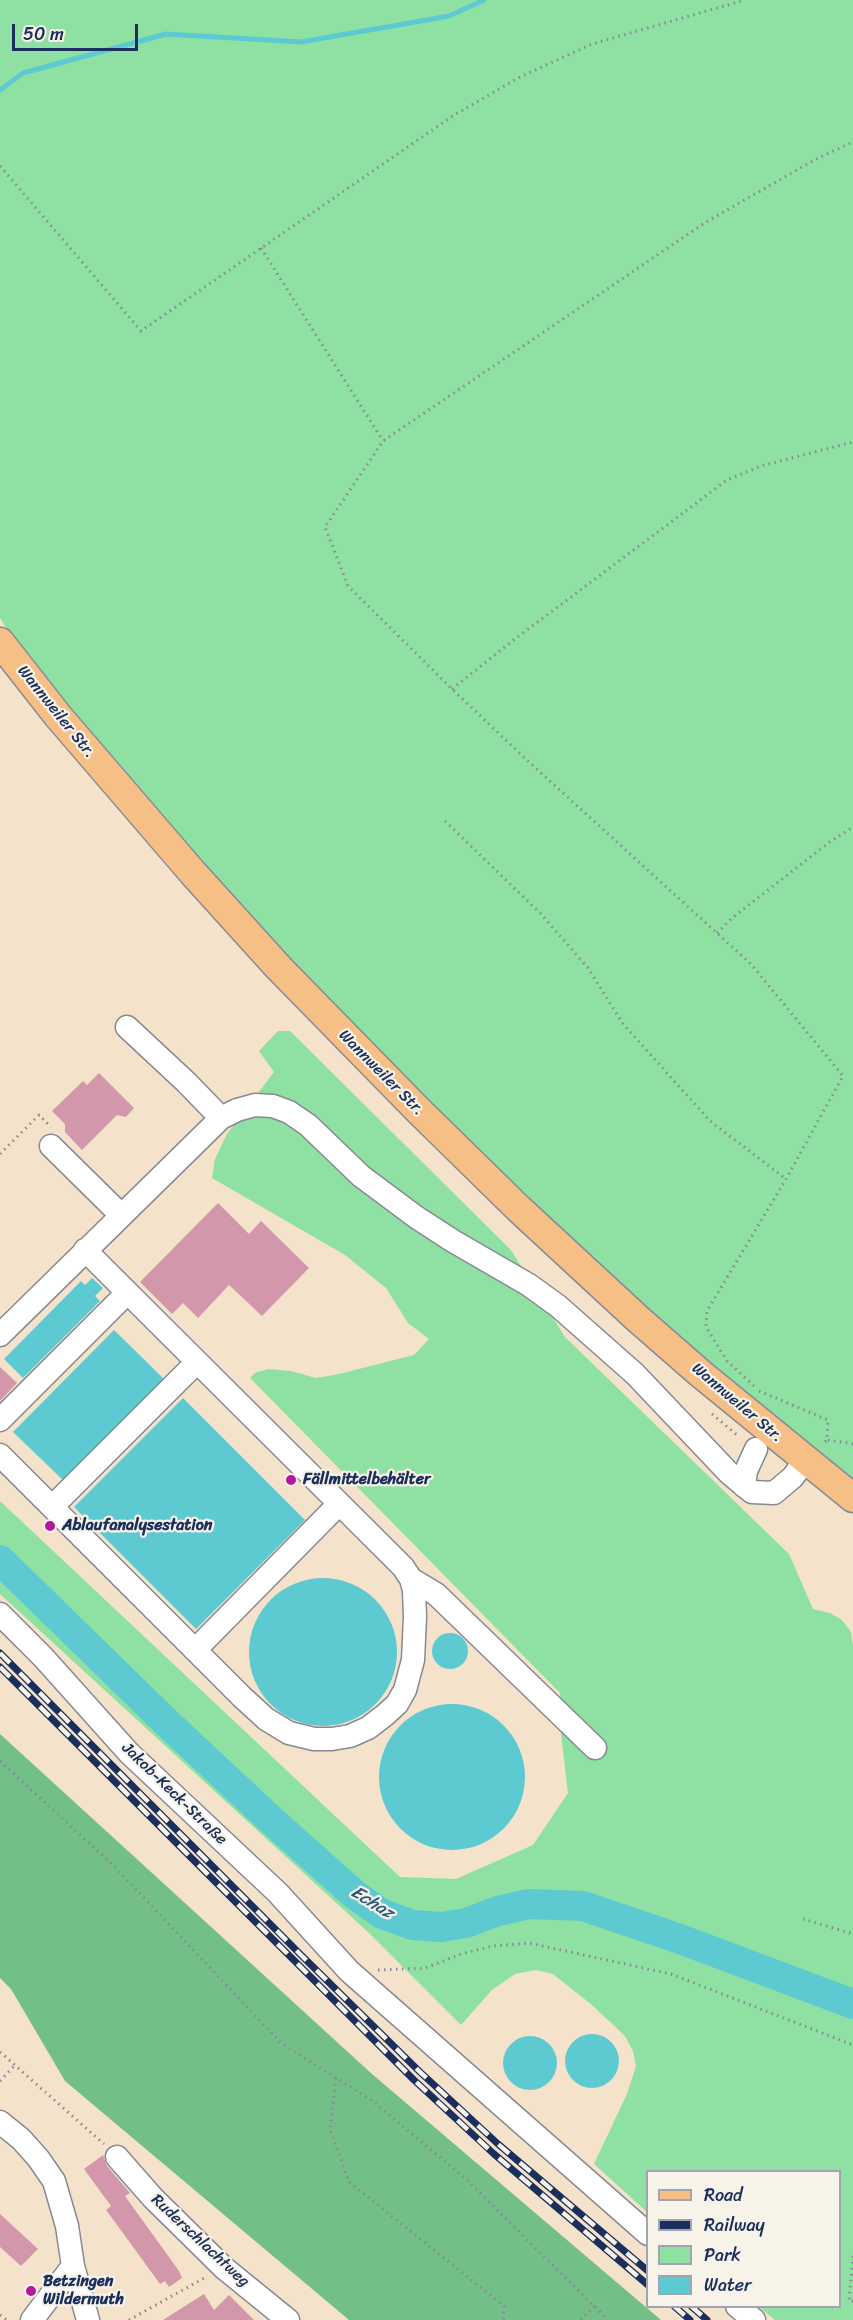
<!DOCTYPE html>
<meta charset="utf-8">
<style>
body{margin:0}
#map{position:relative;width:853px;height:2320px;overflow:hidden;background:#f4e3ca;font-family:Sriracha,sans-serif}
canvas{display:block}
.legend{position:absolute;left:646px;top:2170px;width:195px;height:138px;box-sizing:border-box;background:#f7f3e8;border:2px solid #9fa5b1;margin:0;padding:8px 10px;list-style:none;font-size:18px;color:#1b2f5e}
.legend li{display:flex;align-items:center;gap:12px;height:30px}
.legend b{width:30px;border:2px solid #9fa5b1}
.scale{position:absolute;left:12px;top:24px;width:126px;height:27px;box-sizing:border-box;border:3px solid #1b2f5e;border-top:0;padding-left:8px;font-size:18px;line-height:21px;white-space:nowrap;color:#1b2f5e;-webkit-text-stroke:4px #f7f3e8;paint-order:stroke}
</style>
<div id="map">
<canvas width="853" height="2320"></canvas>
<ul class="legend">
<li><b style="height:8px;background:#f5bf86"></b>Road</li>
<li><b style="height:8px;background:#1b2f5e"></b>Railway</li>
<li><b style="height:16px;background:#8ee1a2"></b>Park</li>
<li><b style="height:16px;background:#5dcad2"></b>Water</li>
</ul>
<div class="scale">50 m</div>
</div>
<script>
const ctx = document.querySelector('canvas').getContext('2d');
ctx.lineJoin = 'round';
function fill(path, color) {
  ctx.fillStyle = color;
  ctx.fill(path, 'evenodd');
}
function poly(rows) {
  const path = new Path2D();
  for (const r of rows) {
    if (r.length === 3) {
      path.moveTo(r[0] + r[2], r[1]);
      path.arc(r[0], r[1], r[2], 0, 2 * Math.PI);
      continue;
    }
    path.moveTo(r[0], r[1]);
    for (let i = 2; i < r.length; i += 2) path.lineTo(r[i], r[i + 1]);
  }
  return path;
}
function trace(path, color, width, dash) {
  ctx.strokeStyle = color;
  ctx.lineWidth = width;
  ctx.lineCap = dash ? 'butt' : 'round';
  ctx.setLineDash(dash || []);
  ctx.stroke(path);
}
function drawText(font, color, halo, rows, align = 'center') {
  ctx.font = font + ' Sriracha,sans-serif';
  ctx.lineWidth = 4.5;
  ctx.setLineDash([]);
  ctx.textBaseline = 'middle';
  ctx.strokeStyle = halo;
  ctx.fillStyle = color;
  for (const [text, x, y, turn = 0] of rows) {
    ctx.save();
    ctx.translate(x, y);
    ctx.rotate((+turn || 0) * Math.PI / 180);
    ctx.textAlign = isNaN(turn) ? turn : align;
    if (halo) ctx.strokeText(text, 0, 0);
    ctx.fillText(text, 0, 0);
    ctx.restore();
  }
}
fill(poly([
 [0,0,853,0,853,1500,456,1145,46,692,0,618],
 [278,1031,290,1031,511,1250,565,1337,789,1554,813,1609,830,1613,842,1620,851,1632,853,1645,853,2320,775,2320,759,2307,840,2306,840,2172,648,2172,647,2212,594,2164,627,2094,636,2066,633,2051,625,2036,592,2005,553,1974,536,1970,515,1974,492,1990,461,2025,369,1933,0,1594,0,1501,400,1877,456,1879,533,1845,568,1793,561,1734,560,1693,250,1378,255,1373,268,1369,291,1371,316,1378,339,1374,414,1355,429,1339,408,1323,386,1288,345,1255,212,1178,215,1159,227,1134,274,1072,259,1051]
]), '#8ee1a2');
fill(poly([
 [0,1734,372,2074,661,2320,349,2320,65,2081,11,1989,0,1978]
]), '#72bf88');
fill(poly([
 [92,1278,103,1288,95,1296,100,1301,23,1378,4,1359,81,1281,85,1285],
 [114,1330,165,1380,65,1482,13,1432],
 [183,1398,305,1520,196,1629,74,1507],
 [323,1652,74],
 [450,1651,18],
 [452,1777,73],
 [592,2061,27],
 [530,2063,27]
]), '#5dcad2');
trace(poly([
 [0,90,23,73,166,34,301,42,449,16,484,0]
]), '#5dcad2', 5);
trace(poly([
 [0,1560,165,1721,270,1819,354,1894,382,1914,413,1925,441,1927,466,1923,498,1911,529,1904,583,1906,680,1939,853,2004]
]), '#5dcad2', 30);
fill(poly([
 [99,1073,134,1108,126,1117,117,1115,82,1150,65,1132,65,1124,52,1111,83,1081,87,1085],
 [218,1203,249,1234,261,1221,309,1268,262,1316,229,1285,198,1318,183,1303,172,1314,140,1282],
 [0,1367,17,1383,0,1401],
 [103,2155,107,2166,130,2193,125,2196,179,2271,182,2278,169,2287,165,2281,160,2284,120,2229,106,2210,111,2206,84,2169],
 [0,2214,38,2249,21,2266,0,2247],
 [204,2294,214,2310,229,2295,254,2320,163,2320]
]), '#d297aa');
const minor = poly([
 [127,1027,186,1082,221,1118],
 [51,1146,121,1215],
 [0,1335,221,1118,237,1110,255,1105,273,1106,289,1112,308,1125,361,1176,416,1217,453,1241,529,1285,558,1306,635,1374,729,1473,752,1492,774,1493,793,1477,805,1460],
 [0,1420,127,1293],
 [0,1455,241,1696,266,1719,289,1733,314,1739,332,1739,350,1736,368,1728,385,1715,397,1704,405,1690,413,1660,415,1617,414,1590,411,1579,403,1567,85,1250],
 [744,1486,746,1471,756,1449],
 [52,1507,197,1362],
 [411,1579,436,1594,595,1748],
 [0,1614,43,1657,129,1753,278,1893,349,1971,648,2234],
 [196,1649,339,1504],
 [0,2122,21,2139,38,2158,54,2181,67,2226,73,2266,88,2320],
 [117,2157,153,2198,224,2268,288,2320],
 [737,2306,754,2320],
 [32,2320,73,2266]
]);
const major = poly([
 [0,642,58,716,193,873,279,968,418,1110,518,1208,638,1319,701,1374,853,1498]
]);
trace(minor, '#888994', 25);
trace(major, '#888994', 31);
trace(poly([
 [0,166,141,331,454,115,520,77,592,44,745,0],
 [261,248,383,441],
 [452,689,511,642,727,480,761,466,853,442],
 [445,821,540,913,588,968,623,1024,710,1121,786,1179],
 [717,933,732,918,831,841,853,827],
 [0,1154,39,1115,51,1127],
 [754,1386,727,1361,706,1327,707,1311,786,1179,843,1076,751,964,530,763,452,689,348,586,325,527,383,441,706,222,818,158,853,142],
 [759,1391,828,1420,827,1440,822,1445],
 [712,1414,737,1435],
 [828,1440,853,1444],
 [0,1761,115,1867,281,2043,374,2102,467,2180,608,2320],
 [803,1919,853,1934],
 [378,1970,425,1968,461,1954,493,1946,529,1943,671,1974,853,2045],
 [0,2052,104,2144],
 [336,2078,330,2130,349,2182,504,2306,503,2320],
 [0,2081,15,2065],
 [853,2256,849,2301,853,2301],
 [0,2315,7,2320],
 [129,2320,206,2277],
 [581,2320,594,2306]
]), '#888994', 3, [1.5, 4.5]);
trace(minor, '#fff', 22);
trace(major, '#f5bf86', 28);
const rail = poly([
 [0,1653,301,1955,420,2072,498,2144,648,2271],
 [0,1667,414,2080,494,2154,648,2285],
 [674,2306,690,2320],
 [691,2306,707,2320]
]);
trace(rail, '#1b2f5e', 7);
trace(rail, '#f7f3e8', 4.5, [14]);
for (const [x, y, r, color] of [
 [291,1480,6,"#b5179e"],
 [50,1526,6,"#b5179e"],
 [31,2291,6,"#b5179e"]
]) {
  const dot = new Path2D();
  dot.arc(x, y, r, 0, 2 * Math.PI);
  ctx.fillStyle = color;
  ctx.fill(dot);
  trace(dot, '#f7f3e8', 2);
}
drawText('16px', '#1b2f5e', '#f7f3e8', [
 ["Wannweiler Str.",56,712,51],
 ["Wannweiler Str.",381,1073,45],
 ["Wannweiler Str.",737,1403,40],
 ["Jakob-Keck-Straße",174,1794,44],
 ["Ruderschlachtweg",200,2241,43]
]);
drawText('bold 16px', '#1b2f5e', '#f7f3e8', [
 ["Fällmittelbehälter",303,1480],
 ["Ablaufanalysestation",62,1526],
 ["Betzingen",43,2282],
 ["Wildermuth",43,2300]
], 'left');
drawText('italic 18px', '#2c567b', '#f7f3e8', [
 ["Echaz",372,1903,32]
]);
</script>
